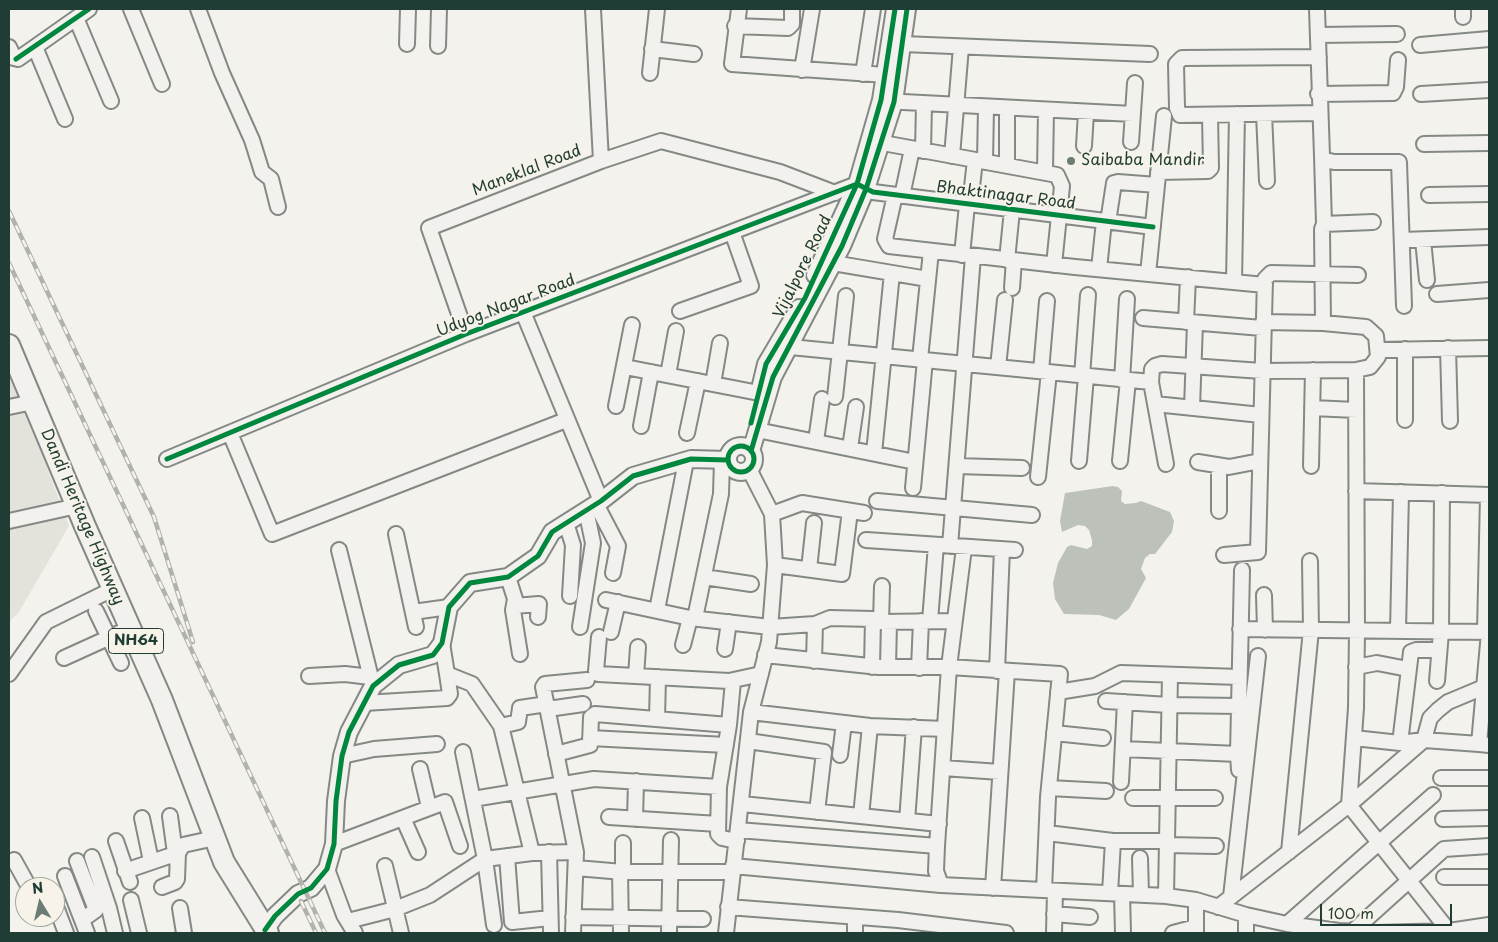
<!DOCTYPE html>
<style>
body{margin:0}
#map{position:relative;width:1498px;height:942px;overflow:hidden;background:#f4f2ec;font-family:"Playpen Sans",sans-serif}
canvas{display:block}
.frame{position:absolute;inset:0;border:10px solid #1f3d34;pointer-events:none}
.north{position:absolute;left:15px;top:877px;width:50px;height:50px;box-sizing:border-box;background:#f7f3e8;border:1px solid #a1aaa0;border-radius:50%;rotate:351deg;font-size:14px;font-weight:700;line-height:20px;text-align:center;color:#1f3d34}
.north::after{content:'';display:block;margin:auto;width:18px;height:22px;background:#6a7c74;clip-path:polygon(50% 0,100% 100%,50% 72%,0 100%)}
.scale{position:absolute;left:1320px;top:904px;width:132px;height:22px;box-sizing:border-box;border:2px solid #1f3d34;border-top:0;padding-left:6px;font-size:15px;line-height:18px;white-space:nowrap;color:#1f3d34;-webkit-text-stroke:4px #f7f3e8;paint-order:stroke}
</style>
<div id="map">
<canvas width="1498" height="942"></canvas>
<div class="frame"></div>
<div class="north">N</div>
<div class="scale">100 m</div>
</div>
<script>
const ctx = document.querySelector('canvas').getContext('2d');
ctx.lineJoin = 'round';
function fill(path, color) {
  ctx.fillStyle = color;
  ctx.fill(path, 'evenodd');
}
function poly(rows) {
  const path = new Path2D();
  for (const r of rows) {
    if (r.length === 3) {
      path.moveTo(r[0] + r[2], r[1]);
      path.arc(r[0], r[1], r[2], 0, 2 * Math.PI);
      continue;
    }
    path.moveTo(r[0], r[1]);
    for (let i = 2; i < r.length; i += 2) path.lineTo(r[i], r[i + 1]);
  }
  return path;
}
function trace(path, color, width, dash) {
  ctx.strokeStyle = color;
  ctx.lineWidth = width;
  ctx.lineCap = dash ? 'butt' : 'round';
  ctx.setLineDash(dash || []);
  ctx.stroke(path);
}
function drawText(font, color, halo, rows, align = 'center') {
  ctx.font = font + ' "Playpen Sans",sans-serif';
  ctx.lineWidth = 4;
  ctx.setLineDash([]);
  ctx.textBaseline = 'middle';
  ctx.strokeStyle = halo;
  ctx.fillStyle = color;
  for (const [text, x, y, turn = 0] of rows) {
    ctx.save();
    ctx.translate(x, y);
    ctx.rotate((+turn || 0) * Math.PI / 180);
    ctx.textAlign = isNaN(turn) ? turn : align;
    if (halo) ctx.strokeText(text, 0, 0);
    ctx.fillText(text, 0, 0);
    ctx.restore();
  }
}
fill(poly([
 [9,366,69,526,19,612,9,622]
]), '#e4e3db');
fill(poly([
 [1113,486,1118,487,1122,491,1121,501,1125,504,1136,503,1141,501,1170,512,1174,521,1172,532,1155,554,1150,554,1145,558,1141,569,1146,578,1129,609,1116,620,1099,615,1064,614,1055,599,1053,583,1058,563,1067,547,1071,545,1087,549,1092,546,1092,540,1089,530,1085,526,1078,525,1062,532,1060,521,1065,493]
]), '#bcc2b9');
const minor = poly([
 [131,9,162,84],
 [198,9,222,73,252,140,262,172,271,179,278,207],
 [739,9,732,64,886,75],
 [1317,9,1322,156,1325,160,1334,162,1399,162,1404,306],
 [1463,9,1463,17],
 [76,18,111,101],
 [735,26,788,28,792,24,792,9],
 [1318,35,1397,34],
 [407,44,408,9],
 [903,44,1150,54],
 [1420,45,1489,39],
 [438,46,439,9],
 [9,47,14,58,18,59,89,9],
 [35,47,65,119],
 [652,49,694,54],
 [1319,57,1182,58,1176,64,1177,108,1180,115,1319,113],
 [802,70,812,9],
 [650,73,657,9],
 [863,74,873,9],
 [1318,94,1393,93,1396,87,1398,60],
 [1421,94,1489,90],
 [884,101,1133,114],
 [1264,114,1267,181],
 [1131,142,1135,83],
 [883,143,1057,175,1062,186,1054,265],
 [1424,144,1489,143],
 [1084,146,1086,112],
 [923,151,924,104],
 [952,156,961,47],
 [1322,156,1324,224],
 [601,161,661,141,780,172,835,193],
 [985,162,986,107],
 [1007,165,1007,108],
 [1045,171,1046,110],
 [1158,172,1208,171,1211,168,1210,115],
 [895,195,885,239,889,246,1075,267,1265,285],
 [1429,195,1489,194],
 [902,196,912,149],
 [970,205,975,160],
 [1108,222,1114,183,1118,182,1157,185],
 [1402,240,1489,237],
 [1423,240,1427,280],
 [962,255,967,205],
 [1007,260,1012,210],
 [833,263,928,279],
 [1099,269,1104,221],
 [1148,274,1164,116],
 [1234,282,1237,114],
 [1012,288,1014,260],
 [1437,294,1489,290],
 [680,311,751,286,732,232],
 [523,312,601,501],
 [1143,318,1262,328],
 [1186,322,1188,277],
 [1323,323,1322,229,1324,224,1373,222],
 [466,334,429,228,601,161,593,9],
 [780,346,1151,382],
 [1448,348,1450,421],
 [1379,350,1489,348],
 [920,359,931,251],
 [625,367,759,393],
 [998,367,1005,300],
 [1356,370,1357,631,1356,708,1349,805,1449,931],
 [1041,371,1047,301],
 [668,375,676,331],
 [1082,376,1088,295],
 [1122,380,1127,299],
 [713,384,720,343],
 [835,397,846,296],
 [1155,404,1261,415],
 [616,406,632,325],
 [9,407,33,402],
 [1192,408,1195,323],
 [1312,408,1356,410],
 [1405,420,1405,349],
 [641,426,651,372],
 [757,430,915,462],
 [230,433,272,534,566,420],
 [687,433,698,381],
 [816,441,822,399],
 [850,448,856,407],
 [874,453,892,273],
 [167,459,466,334,857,184,873,192,1153,227],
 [1079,461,1086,376],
 [1120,461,1128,380],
 [1198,462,1229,467,1260,461],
 [1166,464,1151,382,1152,369,1155,366,1162,364,1262,371,1356,370,1370,367,1378,357,1376,336,1366,327,1323,323,1263,322],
 [957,466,1022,468],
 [1219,466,1219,511],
 [1311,466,1313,370],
 [1038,477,1049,372],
 [913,488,925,360],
 [1356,491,1489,495],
 [877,501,1032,515],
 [596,504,618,546,613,573],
 [772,514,802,503,864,513],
 [9,521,77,506],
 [566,523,573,545,570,596],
 [396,534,416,627],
 [866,540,1015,550],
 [950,546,973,256],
 [339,550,373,686],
 [1224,555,1258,552,1265,279,1271,273,1358,275],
 [775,565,842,574,850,511],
 [809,569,814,523],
 [508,577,515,599,513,610,520,654],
 [704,577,751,584],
 [1264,595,1265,630],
 [606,600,690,618,770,627,815,624,830,618,873,619,881,622,954,621],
 [514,606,539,604,538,617],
 [657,610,686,461],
 [96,611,121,663],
 [413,612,449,607],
 [695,618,721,494,722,460],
 [930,621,936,545],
 [881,622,882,586],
 [580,627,593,543,586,510],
 [1240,629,1489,632],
 [1398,631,1401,492],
 [611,632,618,602],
 [1485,632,1488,495],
 [1489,632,1479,744,1489,745],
 [599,637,596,671,598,674,729,681,761,674],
 [442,643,447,674,472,684,501,726,532,853],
 [683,645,690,618],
 [725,649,729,622],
 [765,655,879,667,949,667,1060,674,1048,797,1044,890],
 [64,658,130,628],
 [814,661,815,624],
 [872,667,873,619],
 [888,667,889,622],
 [1356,667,1377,663,1408,669],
 [919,668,921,621],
 [997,671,1002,549],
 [9,674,46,622,113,589],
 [309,676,345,674,370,677],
 [636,676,638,647],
 [733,681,729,725,719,787,718,834,722,838,737,841],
 [1437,681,1441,632,1442,493],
 [1058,692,1095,686,1121,673,1239,677],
 [1106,701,1169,705,1239,706],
 [364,703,447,698,450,694,447,674],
 [548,709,583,704],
 [751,712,870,726,945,729],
 [657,719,658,677],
 [501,726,518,722,520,708,547,704],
 [1054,733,1103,738],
 [590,738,726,745],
 [1354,738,1400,743,1424,740,1479,744],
 [748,741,824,752,817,812],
 [1400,743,1411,652,1416,650,1439,650],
 [1123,749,1238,754],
 [463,752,485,859,494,925],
 [556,754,590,745,591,717,595,714,729,725],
 [840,755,844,723],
 [342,756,374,749,437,744],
 [943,768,1000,772],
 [420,769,429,807],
 [1239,770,1238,754,1242,570],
 [1441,778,1489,778],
 [1121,782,1125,702],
 [1049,788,1106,791],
 [1133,798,1215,798],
 [473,799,594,779,719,787],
 [742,804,939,824],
 [861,816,870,726],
 [609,817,718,824],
 [142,818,151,861],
 [403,818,418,852],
 [635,819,636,781],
 [1443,819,1489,818],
 [907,821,914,727],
 [738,830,937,846],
 [1047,833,1113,841,1167,841],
 [116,841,130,882],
 [623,843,623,872],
 [334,844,445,802,460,846],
 [1167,845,1216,846],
 [549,852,551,933],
 [1289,852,1311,630,1310,561],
 [507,856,512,922,550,918],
 [92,857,109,908,115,933],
 [1140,858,1141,894],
 [14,860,29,887],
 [77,861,96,910,82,920],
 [385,866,401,933],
 [733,866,941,885,1166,896,1196,900,1246,915,1287,924,1339,931,1378,933,1449,931,1489,925],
 [576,868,623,872,732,872],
 [327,869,344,915,355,933],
 [125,871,178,853,183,845,215,838],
 [620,871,621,933],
 [65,876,87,933],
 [1444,877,1489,877],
 [941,885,936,871,937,846,949,667,964,548],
 [162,887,175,882,177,879,178,853,174,846,170,816],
 [993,888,1007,671],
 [1110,893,1113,841],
 [1122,894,1123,933],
 [1166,896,1170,675],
 [1231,897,1258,656],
 [131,900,139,933],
 [1196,900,1196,933],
 [55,904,66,933],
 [728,907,898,920,1006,933],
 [1218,907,1349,805,1424,740,1430,718,1438,710,1448,702,1484,687],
 [180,908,184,933],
 [1054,914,1090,917],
 [1246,915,1246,933],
 [573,917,703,919],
 [348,921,395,909,430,895,485,859,532,853,576,852],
 [1287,924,1433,795],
 [1352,932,1444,849,1489,846],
 [573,933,576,852,543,687,545,684,587,680],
 [669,933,671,840],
 [726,933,751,712,769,642,775,565,772,514,749,469],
 [855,933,855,917],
 [1054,933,1055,891],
 [1173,933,1196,927]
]);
const major = poly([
 [815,275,857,184,881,100,895,9],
 [760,389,766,364,799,308],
 [741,459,13],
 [751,451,773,377,842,246,866,189,894,102,907,9],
 [265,930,275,916,298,894,311,888,327,869,334,844,336,801,342,756,349,732,373,686,399,665,433,655,442,643,449,607,470,583,508,577,538,556,552,532,601,501,633,476,691,459,727,460]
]);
const highway = poly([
 [9,345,85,526,162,700,224,862,268,933]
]);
trace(minor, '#848985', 18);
trace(major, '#848985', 20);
trace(highway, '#848985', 24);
trace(minor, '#f2f1ed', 14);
trace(major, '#f2f1ed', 16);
trace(highway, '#f2f1ed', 20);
const rail = poly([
 [9,211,154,517,193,642],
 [9,263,325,933],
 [301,901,316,933]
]);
trace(rail, '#b0b2ae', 4.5);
trace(rail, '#f7f3e8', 2.5, [8]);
trace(poly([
 [16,59,89,9],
 [751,423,766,364,805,298,857,184,881,100,895,9],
 [741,459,13],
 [751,451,773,377,842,246,866,189,894,102,907,9],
 [167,459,466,334,857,184,873,192,1153,227],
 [265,930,275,916,298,894,311,888,327,869,334,844,336,801,342,756,349,732,373,686,399,665,433,655,442,643,449,607,470,583,508,577,538,556,552,532,601,501,633,476,691,459,727,460]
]), '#00873e', 5);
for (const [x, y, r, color] of [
 [1071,161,5,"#6a7c74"]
]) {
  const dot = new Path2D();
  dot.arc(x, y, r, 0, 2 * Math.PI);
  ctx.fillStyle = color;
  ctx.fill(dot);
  trace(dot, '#f7f3e8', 2);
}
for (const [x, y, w] of [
 [136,641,55]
]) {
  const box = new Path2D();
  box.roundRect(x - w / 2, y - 12.5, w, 25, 4);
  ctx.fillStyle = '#f7f3e8';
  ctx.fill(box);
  trace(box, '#1f3d34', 1);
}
drawText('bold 15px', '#1f3d34', null, [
 ["NH64",136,641]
]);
drawText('16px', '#1f3d34', '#f7f3e8', [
 ["Saibaba Mandir",1081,161]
], 'left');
drawText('16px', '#1f3d34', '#f7f3e8', [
 ["Maneklal Road",527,171,-21],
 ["Bhaktinagar Road",1006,196,7],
 ["Vijalpore Road",803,267,-64],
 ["Udyog Nagar Road",506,306,-21],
 ["Dandi Heritage Highway",82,517,67]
]);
</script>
